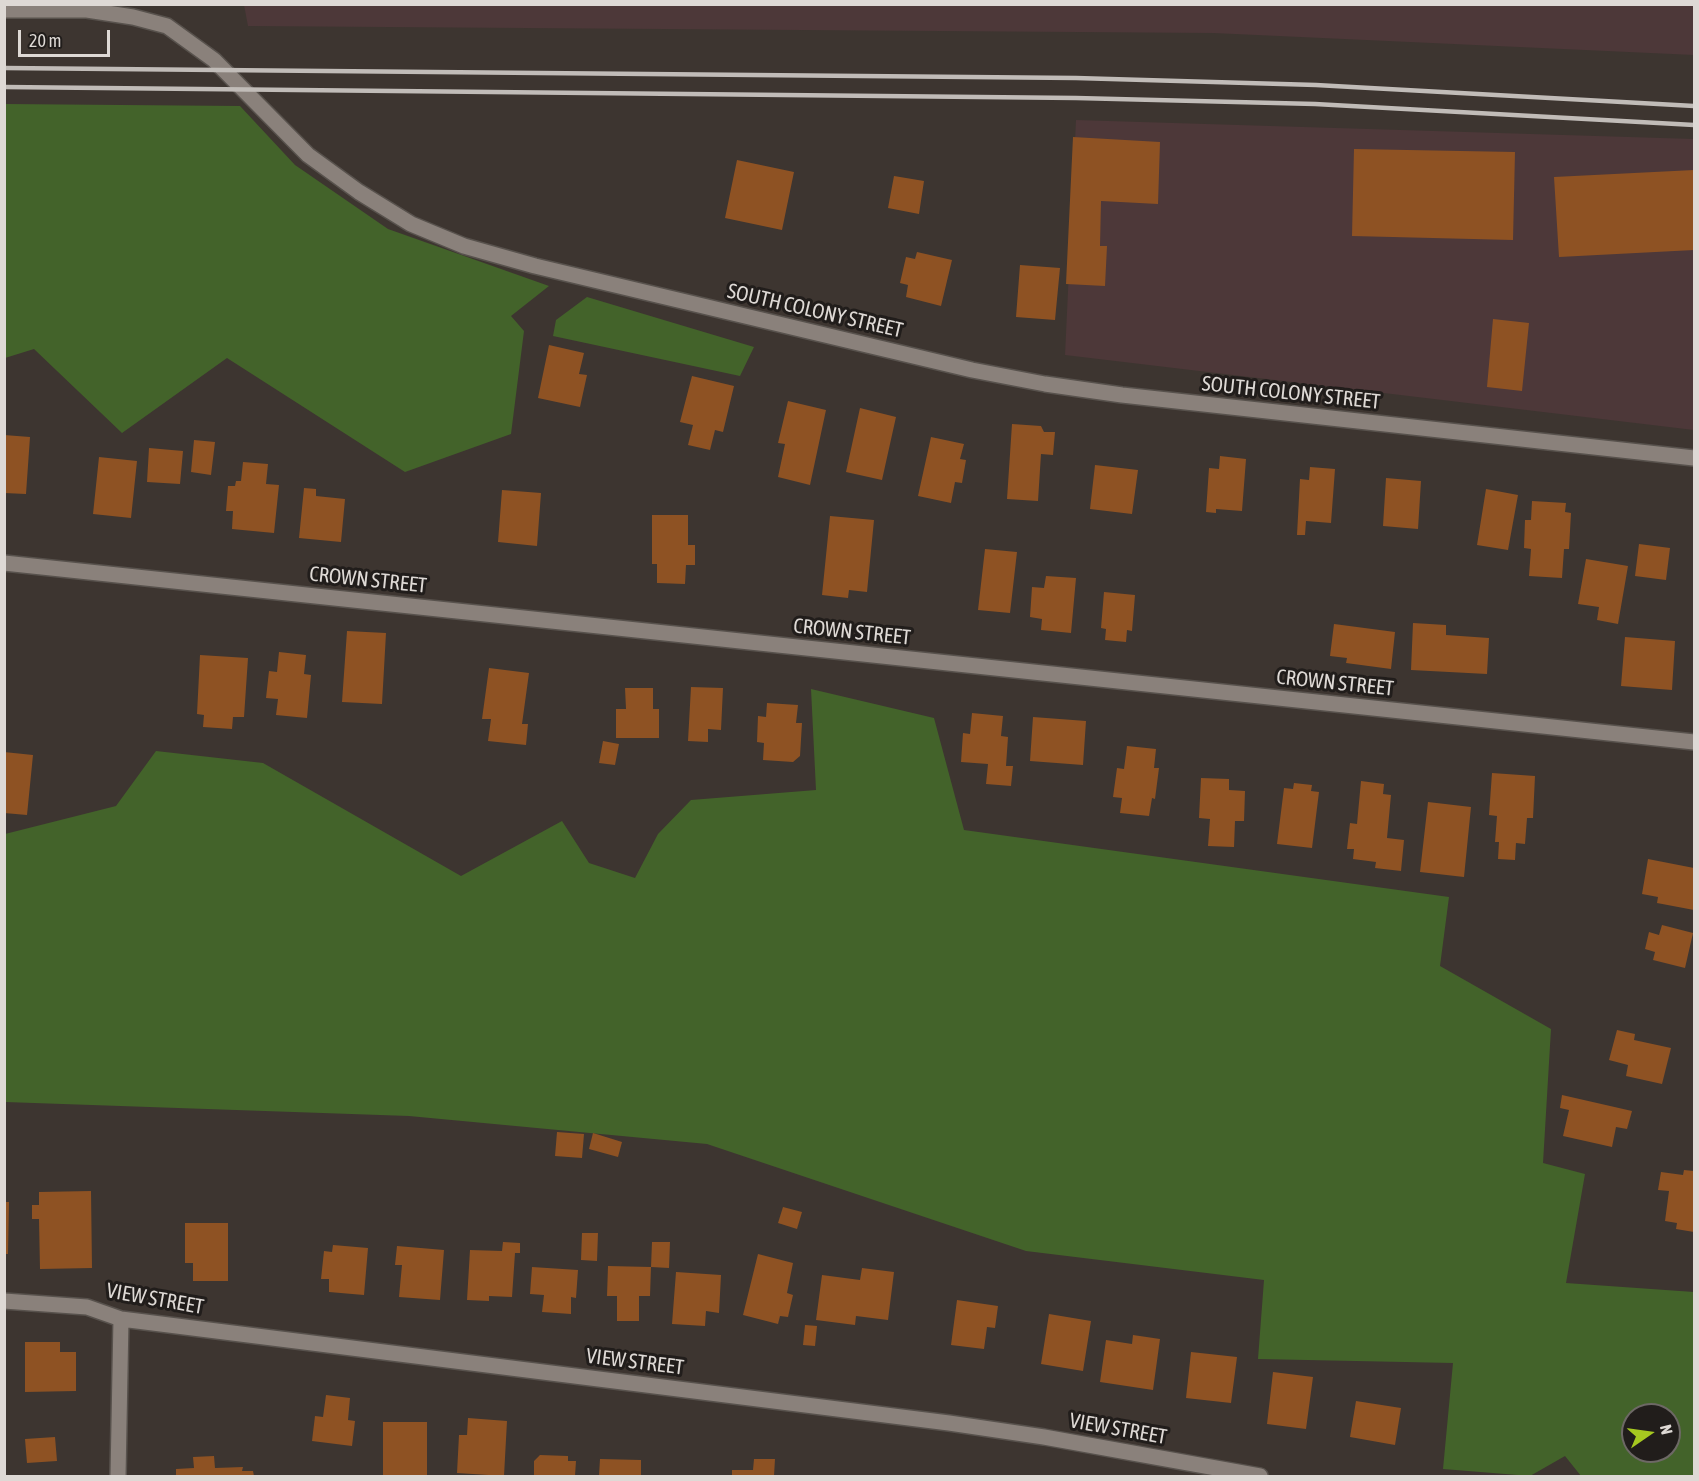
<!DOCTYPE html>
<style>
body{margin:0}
#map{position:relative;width:1699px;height:1481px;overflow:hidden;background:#3d3530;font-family:"Asap Condensed",sans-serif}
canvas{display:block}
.frame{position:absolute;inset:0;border:6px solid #ded9d5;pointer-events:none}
.north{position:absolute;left:1621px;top:1403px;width:60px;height:60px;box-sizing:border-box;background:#211d1b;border:2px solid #6d6865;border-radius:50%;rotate:77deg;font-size:16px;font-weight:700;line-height:24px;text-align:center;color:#ded9d5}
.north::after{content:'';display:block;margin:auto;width:21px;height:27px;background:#a6c820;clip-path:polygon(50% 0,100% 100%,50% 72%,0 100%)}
.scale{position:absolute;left:18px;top:30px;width:92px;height:27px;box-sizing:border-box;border:3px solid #ded9d5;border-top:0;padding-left:8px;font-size:18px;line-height:21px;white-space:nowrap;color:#ded9d5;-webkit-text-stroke:4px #211d1b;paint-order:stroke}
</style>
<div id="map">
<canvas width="1699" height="1481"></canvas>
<div class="frame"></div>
<div class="north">N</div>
<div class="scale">20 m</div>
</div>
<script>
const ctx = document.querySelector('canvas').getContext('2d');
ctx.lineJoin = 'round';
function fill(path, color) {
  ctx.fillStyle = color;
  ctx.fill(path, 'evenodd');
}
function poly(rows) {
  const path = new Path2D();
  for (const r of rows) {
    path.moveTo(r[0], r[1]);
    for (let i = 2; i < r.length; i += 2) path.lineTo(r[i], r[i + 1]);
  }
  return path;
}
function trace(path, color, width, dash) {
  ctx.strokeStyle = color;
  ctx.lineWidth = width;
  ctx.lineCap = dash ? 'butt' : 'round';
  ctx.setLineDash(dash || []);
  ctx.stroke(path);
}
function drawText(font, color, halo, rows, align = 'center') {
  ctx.font = font + ' "Asap Condensed",sans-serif';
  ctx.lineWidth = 6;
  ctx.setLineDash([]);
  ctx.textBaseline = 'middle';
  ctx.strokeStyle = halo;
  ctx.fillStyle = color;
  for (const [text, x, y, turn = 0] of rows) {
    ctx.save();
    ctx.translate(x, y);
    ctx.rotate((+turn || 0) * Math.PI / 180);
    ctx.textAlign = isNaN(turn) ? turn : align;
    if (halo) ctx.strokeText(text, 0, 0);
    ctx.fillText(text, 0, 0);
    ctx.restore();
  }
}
fill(poly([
 [1694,4,1694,55,1213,33,248,26,244,5],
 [1076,120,1694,139,1694,430,1065,355]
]), '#4d3839');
fill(poly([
 [5,104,240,106,295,165,388,229,549,286,511,316,524,331,511,434,405,472,227,358,122,433,34,349,5,358],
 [587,297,754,347,740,376,553,336,556,320],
 [811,689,934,718,964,830,1449,897,1440,966,1551,1029,1543,1163,1585,1174,1566,1283,1694,1292,1694,1476,1581,1476,1565,1456,1530,1476,1443,1469,1453,1363,1258,1359,1264,1280,1026,1251,707,1144,409,1116,5,1102,5,834,116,806,156,751,263,763,461,876,562,821,589,863,635,878,658,834,691,800,816,790],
 [1633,1415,1669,1415,1669,1451,1633,1451]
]), '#43632a');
fill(poly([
 [1073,137,1160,142,1158,204,1101,201,1100,246,1107,246,1105,286,1066,284],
 [1354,149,1515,152,1513,240,1352,236],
 [737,160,794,172,782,230,725,218],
 [1694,170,1694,250,1559,257,1554,177],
 [894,176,924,181,919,214,888,208],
 [917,252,952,260,941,306,906,297,908,285,900,283,906,257,915,259],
 [1020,265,1060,268,1055,320,1016,317],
 [1493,319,1529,323,1522,391,1487,387],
 [549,345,584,353,579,374,587,375,580,407,538,398],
 [692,376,734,386,723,432,715,430,710,450,688,445,693,425,680,422],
 [788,401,826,410,810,485,778,477,785,444,778,443],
 [860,408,896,417,882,480,846,472],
 [1012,424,1041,426,1044,432,1055,432,1053,455,1041,454,1038,501,1007,499],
 [4,435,30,437,26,494,4,493],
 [931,437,964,444,960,459,966,460,962,483,955,482,951,503,918,496],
 [194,440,215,442,211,475,191,472],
 [149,448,183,451,180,484,147,482],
 [1220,456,1246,459,1242,511,1216,509,1216,513,1206,512,1209,468,1219,469],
 [99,457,137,461,131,518,93,514],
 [243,462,268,464,266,484,279,485,274,533,232,529,233,511,226,511,228,486,235,486,236,481,241,481],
 [1095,465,1138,470,1132,514,1090,509],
 [1310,467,1335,469,1331,523,1306,521,1305,535,1297,535,1300,479,1309,480],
 [1386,478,1421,481,1418,529,1383,526],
 [304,488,316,489,316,496,345,499,341,542,299,538],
 [1486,489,1518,495,1508,550,1477,545],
 [502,490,541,493,537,546,498,542],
 [1532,501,1566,503,1565,512,1571,513,1569,549,1564,549,1562,578,1529,576,1531,549,1524,548,1525,520,1531,520],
 [652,515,688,515,688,545,695,545,695,565,686,565,685,584,657,583,657,564,652,564],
 [830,516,874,520,867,592,849,590,848,598,822,595],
 [1639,544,1670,548,1666,580,1635,576],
 [985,549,1017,552,1010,613,978,610],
 [1586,559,1628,566,1618,624,1597,620,1599,607,1578,604],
 [1046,576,1076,578,1071,633,1041,630,1042,619,1030,617,1032,587,1044,588],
 [1104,592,1135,595,1132,631,1127,630,1126,642,1105,640,1106,629,1101,628],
 [1413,623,1446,625,1446,635,1489,638,1487,674,1411,670],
 [1334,624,1395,632,1391,669,1346,663,1347,658,1330,656],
 [347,631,386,633,382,704,342,702],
 [1625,637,1675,641,1672,690,1621,686],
 [279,652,306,655,304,674,311,675,307,718,276,715,278,699,266,698,269,671,277,672],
 [200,655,248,658,244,717,233,717,232,729,203,727,204,715,197,714],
 [489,668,529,673,522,724,528,724,526,745,488,741,491,719,482,719],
 [691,687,723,688,721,730,708,729,708,742,688,741],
 [625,688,653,688,653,709,659,709,659,738,616,738,616,709,626,709],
 [767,703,798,705,796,723,802,723,800,756,793,762,763,760,764,743,757,742,758,716,766,717],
 [972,713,1003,716,1001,736,1008,737,1006,766,1013,766,1011,786,986,784,988,764,961,762,963,733,970,734],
 [1033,717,1086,721,1083,765,1030,761],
 [603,741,619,744,615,765,599,763],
 [1127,746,1156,749,1154,768,1159,768,1155,799,1152,798,1149,816,1120,813,1122,798,1113,797,1117,768,1124,769],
 [4,752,33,755,27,815,4,813],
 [1492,773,1535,776,1533,818,1527,818,1525,844,1516,843,1515,860,1498,859,1499,842,1495,842,1497,816,1489,815],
 [1201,778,1229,779,1229,790,1245,791,1244,821,1235,821,1234,847,1208,846,1210,819,1199,818],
 [1361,781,1384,784,1383,794,1391,795,1387,838,1404,840,1401,871,1375,868,1376,862,1353,859,1354,849,1347,849,1350,823,1357,824],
 [1294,783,1312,785,1311,791,1319,792,1312,848,1277,844,1284,788,1293,789],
 [1428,802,1471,807,1464,877,1420,872],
 [1648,859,1694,868,1694,910,1657,903,1658,897,1642,894],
 [1662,925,1693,933,1685,968,1653,960,1655,952,1645,949,1649,932,1659,935],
 [1617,1030,1635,1034,1634,1040,1671,1048,1662,1084,1626,1076,1628,1065,1609,1060],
 [1562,1095,1632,1111,1627,1129,1616,1127,1612,1147,1563,1136,1569,1110,1560,1108],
 [557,1132,584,1134,582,1158,555,1156],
 [593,1133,622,1142,618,1157,589,1149],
 [1684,1170,1694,1171,1694,1232,1676,1229,1677,1223,1665,1221,1669,1191,1658,1190,1661,1172,1683,1175],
 [91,1191,92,1268,40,1269,39,1219,32,1219,32,1205,39,1205,39,1192],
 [4,1202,9,1202,8,1254,4,1254],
 [783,1207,802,1212,797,1229,778,1223],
 [185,1223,228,1223,228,1281,193,1281,193,1263,185,1263],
 [582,1233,598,1233,597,1261,581,1260],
 [503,1242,520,1243,520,1253,515,1253,512,1297,489,1296,489,1301,467,1300,470,1250,502,1251],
 [652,1242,670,1242,669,1268,651,1267],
 [333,1245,368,1248,364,1295,329,1292,329,1279,321,1279,324,1251,332,1252],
 [397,1246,444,1250,440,1300,399,1297,402,1265,395,1265],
 [758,1254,793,1263,787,1293,793,1295,788,1317,780,1316,778,1324,743,1315],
 [608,1266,651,1267,650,1296,639,1296,639,1321,617,1321,617,1296,607,1296],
 [532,1267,578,1270,576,1298,571,1297,571,1314,542,1312,544,1295,530,1294],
 [862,1268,894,1272,888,1320,856,1316,855,1325,816,1320,822,1275,860,1280],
 [676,1272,721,1275,719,1313,706,1311,705,1326,672,1324],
 [957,1300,998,1306,995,1328,987,1327,984,1349,951,1345],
 [1049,1314,1091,1321,1083,1371,1041,1364],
 [805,1325,817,1326,815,1346,803,1345],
 [1133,1335,1160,1339,1153,1390,1100,1382,1106,1340,1132,1344],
 [25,1342,60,1342,60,1352,76,1352,76,1391,25,1392],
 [1191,1352,1237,1357,1231,1403,1186,1398],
 [1273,1372,1313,1377,1306,1429,1267,1424],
 [326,1395,350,1398,348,1420,355,1421,352,1446,312,1441,315,1416,323,1417],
 [1356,1401,1401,1408,1395,1445,1350,1437],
 [468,1418,507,1421,504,1476,457,1473,459,1435,467,1435],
 [383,1422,427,1422,427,1476,383,1476],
 [55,1437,57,1461,27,1463,25,1439],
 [540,1455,568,1456,568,1461,576,1461,575,1476,534,1476,534,1461],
 [214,1456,215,1468,243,1467,242,1471,253,1471,254,1476,176,1476,176,1469,194,1468,193,1457],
 [600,1459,641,1460,641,1476,599,1476],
 [754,1459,775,1459,774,1476,732,1476,732,1470,753,1470]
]), '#8e5223');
const minor = poly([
 [4,10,87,10,133,17,167,26,214,60,308,155,359,192,411,224,464,246,535,266,972,370,1045,384,1122,395,1694,458],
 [4,563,1694,742],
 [4,1301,87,1307,121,1319,949,1423,1044,1437,1260,1476],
 [118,1476,121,1319]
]);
trace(minor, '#58524d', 18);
trace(minor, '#8a817b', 15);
trace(poly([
 [4,68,1076,78,1316,85,1694,106],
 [4,87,1076,98,1315,104,1694,125]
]), '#c1bcb8', 4.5);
drawText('21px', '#ded9d5', '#211d1b', [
 ["SOUTH COLONY STREET",815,311,13],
 ["SOUTH COLONY STREET",1291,393,6],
 ["CROWN STREET",368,580,6],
 ["CROWN STREET",852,632,6],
 ["CROWN STREET",1335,683,6],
 ["VIEW STREET",155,1299,10],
 ["VIEW STREET",635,1362,7],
 ["VIEW STREET",1118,1429,10]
]);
</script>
